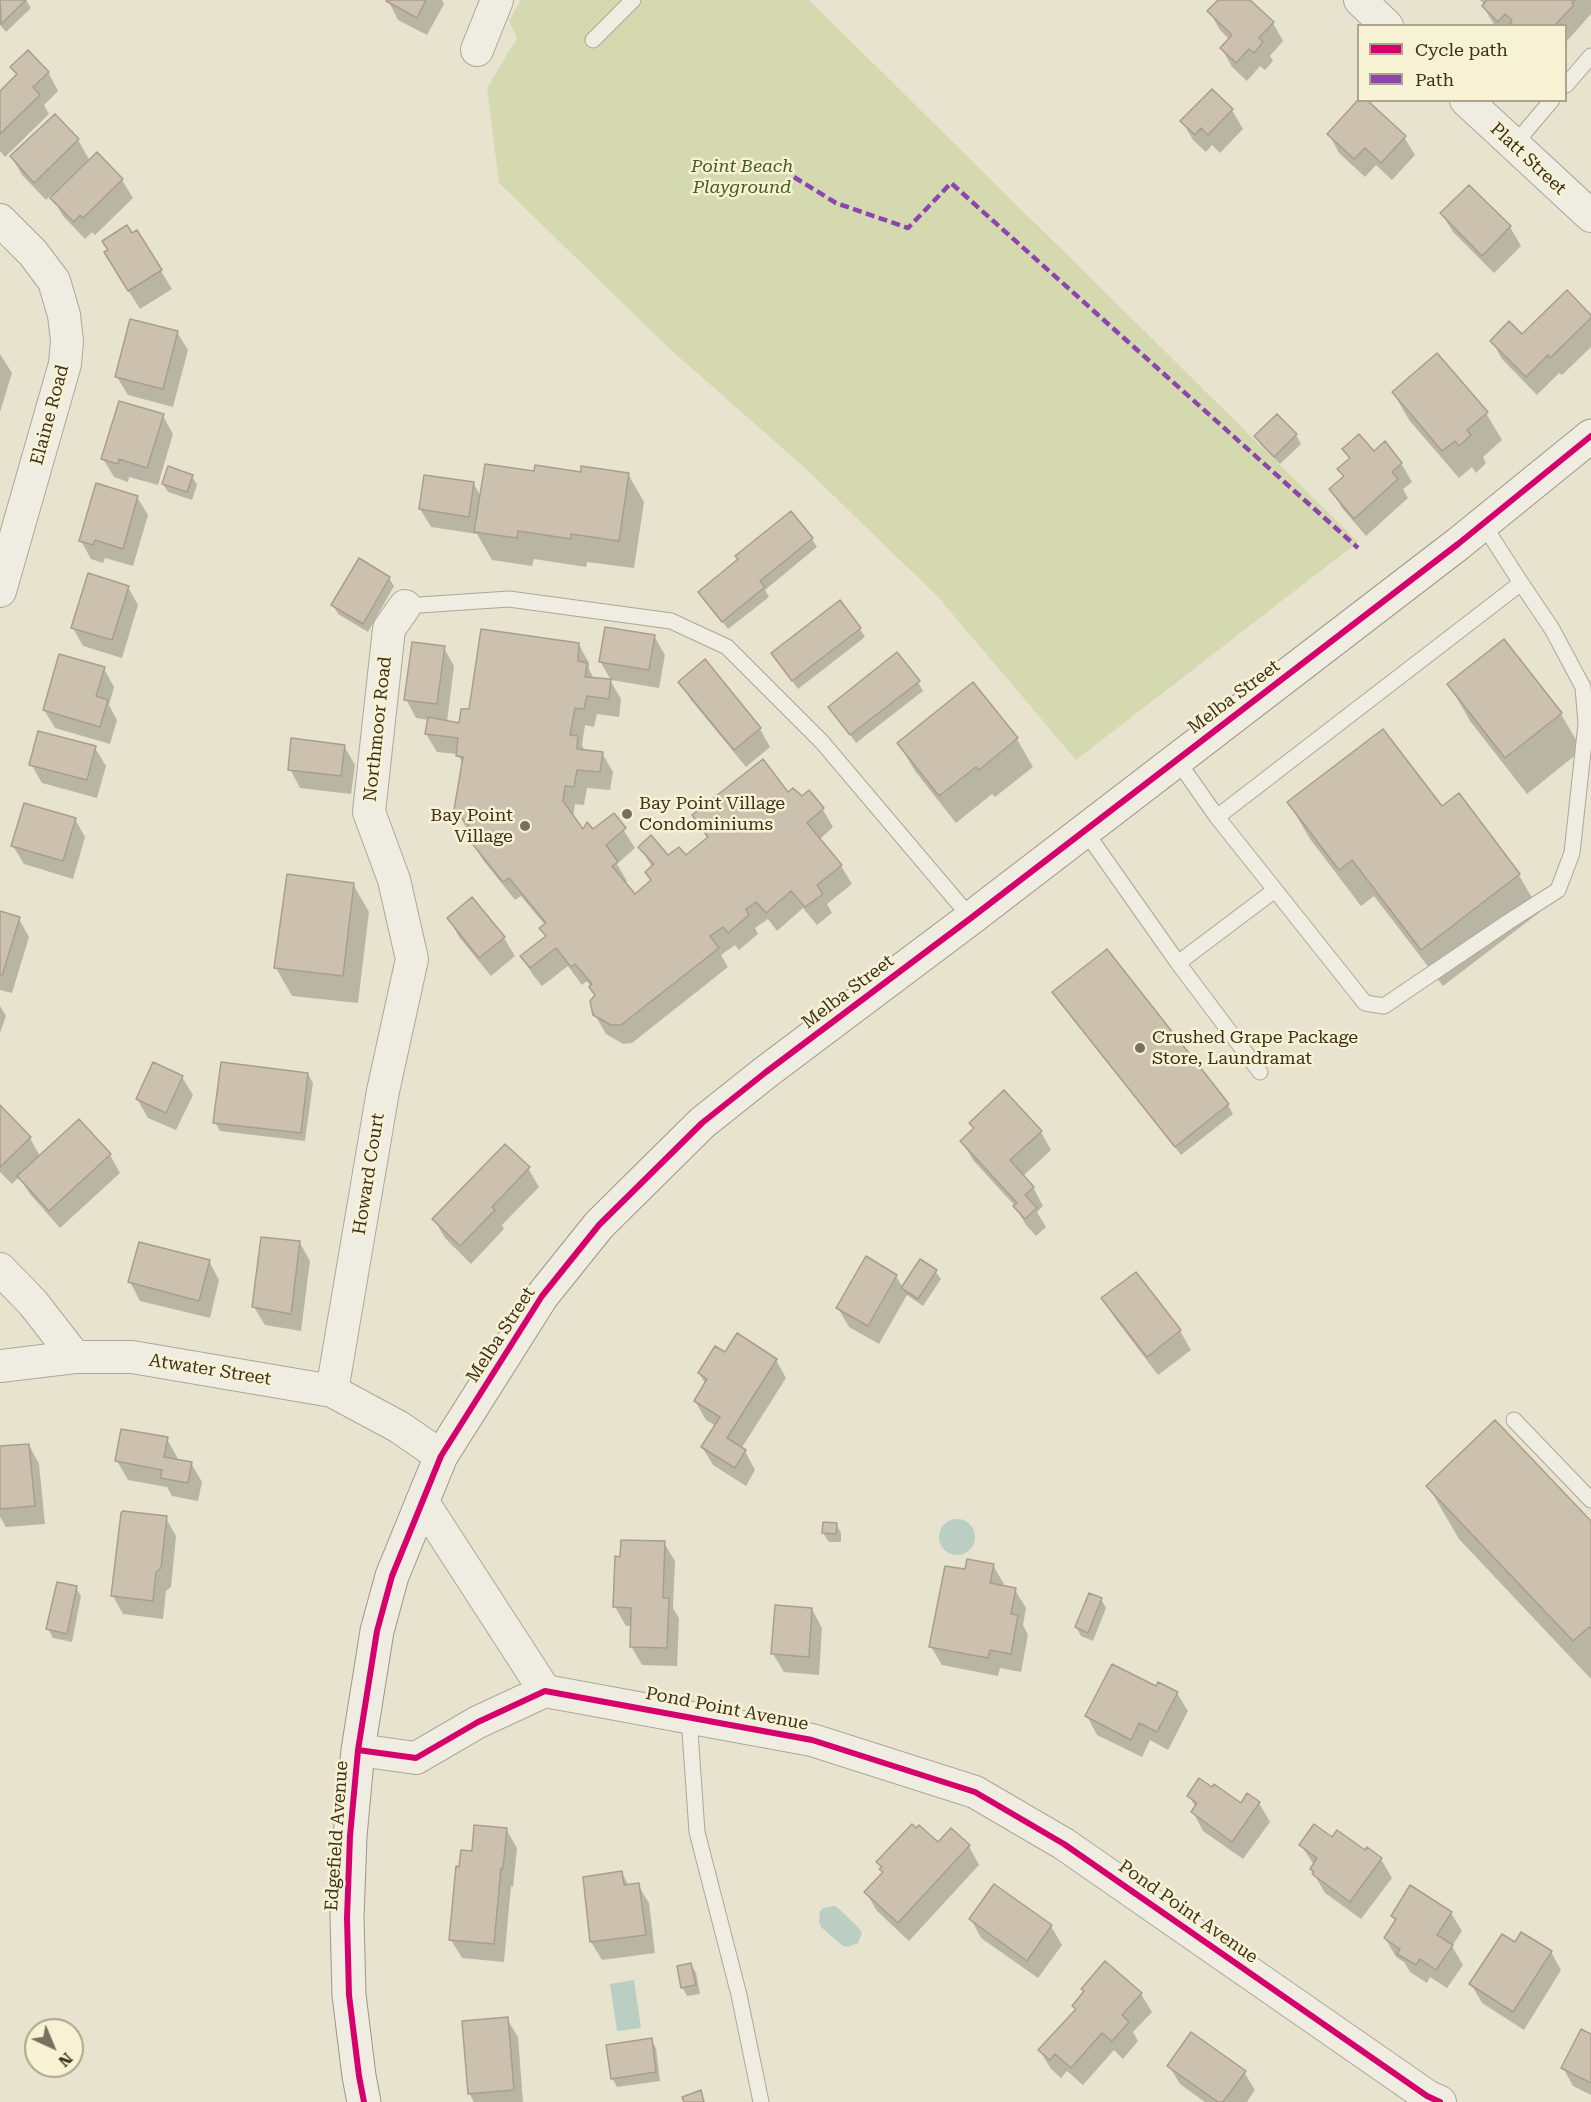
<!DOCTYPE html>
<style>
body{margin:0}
#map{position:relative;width:1591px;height:2102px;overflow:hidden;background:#e8e3ce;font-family:"Roboto Serif",serif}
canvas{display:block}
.legend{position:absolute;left:1357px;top:24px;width:210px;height:78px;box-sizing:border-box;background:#f8f2d4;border:2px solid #ada58b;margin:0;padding:8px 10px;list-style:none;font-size:18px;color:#3d311e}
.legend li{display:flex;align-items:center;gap:12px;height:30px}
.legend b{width:30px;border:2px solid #ada58b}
.north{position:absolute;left:24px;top:2018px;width:60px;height:60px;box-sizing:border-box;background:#f8f2d4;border:2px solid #ada58b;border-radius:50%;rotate:136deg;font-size:16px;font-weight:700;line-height:24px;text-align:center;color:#3d311e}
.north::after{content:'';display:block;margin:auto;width:21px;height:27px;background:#796f5c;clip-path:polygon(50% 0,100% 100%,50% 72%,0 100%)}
</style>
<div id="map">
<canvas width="1591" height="2102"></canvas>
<ul class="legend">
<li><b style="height:8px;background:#d6006c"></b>Cycle path</li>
<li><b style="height:8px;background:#8e44ad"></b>Path</li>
</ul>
<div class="north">N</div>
</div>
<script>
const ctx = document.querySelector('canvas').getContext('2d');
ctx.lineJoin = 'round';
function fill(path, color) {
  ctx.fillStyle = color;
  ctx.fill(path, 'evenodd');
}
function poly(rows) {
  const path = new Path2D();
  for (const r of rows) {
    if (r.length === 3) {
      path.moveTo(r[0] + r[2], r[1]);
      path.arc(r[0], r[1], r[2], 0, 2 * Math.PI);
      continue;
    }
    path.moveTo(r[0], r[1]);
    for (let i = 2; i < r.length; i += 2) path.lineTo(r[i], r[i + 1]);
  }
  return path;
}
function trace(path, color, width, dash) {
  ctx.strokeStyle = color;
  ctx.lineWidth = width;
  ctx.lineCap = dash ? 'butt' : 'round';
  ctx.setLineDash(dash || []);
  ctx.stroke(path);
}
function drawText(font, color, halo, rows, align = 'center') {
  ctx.font = font + ' "Roboto Serif",serif';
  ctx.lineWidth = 5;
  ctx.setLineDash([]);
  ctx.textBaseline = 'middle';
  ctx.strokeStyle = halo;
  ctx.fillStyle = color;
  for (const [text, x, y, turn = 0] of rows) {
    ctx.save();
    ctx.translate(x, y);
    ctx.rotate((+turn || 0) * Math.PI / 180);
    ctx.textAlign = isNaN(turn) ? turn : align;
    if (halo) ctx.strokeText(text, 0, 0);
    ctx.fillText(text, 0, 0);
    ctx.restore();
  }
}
fill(poly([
 [521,0,809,0,1358,542,1076,760,938,597,805,468,671,350,499,183,487,88,517,38,509,21]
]), '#d4d9b0');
fill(poly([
 [957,1537,18],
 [834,1906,838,1908,859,1928,862,1933,858,1943,848,1947,843,1946,821,1927,819,1922,820,1911,823,1908],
 [634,1980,641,2028,617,2031,610,1984]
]), '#bacec4');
fill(poly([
 [0,0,26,0,31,8,6,32,0,25],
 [388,0,442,0,444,4,427,35,398,20],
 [1220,0,1248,0,1273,23,1283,41,1270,56,1273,61,1265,70,1260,66,1247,81,1232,67,1222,49,1230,40,1220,30,1209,11],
 [1480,0,1591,0,1591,14,1566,42,1566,26,1495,26,1483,6,1485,5],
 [12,67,48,72,58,91,44,105,49,114,5,157,0,151,0,93,17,76],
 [1212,91,1232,110,1243,129,1220,153,1212,145,1206,152,1193,140,1182,121],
 [55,116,78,140,90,161,97,154,122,180,133,198,95,235,92,232,85,239,63,216,51,195,46,200,22,175,12,157],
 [1329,134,1404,137,1415,155,1392,180,1376,165,1365,177,1339,153],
 [1469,187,1510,227,1521,246,1494,273,1453,232,1442,214],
 [137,232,172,289,140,309,116,271,132,236],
 [1591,317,1591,347,1562,375,1559,373,1537,395,1502,359,1492,341,1522,336],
 [177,332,188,350,173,407,128,395,117,377],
 [0,354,12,373,0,412],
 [1393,392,1486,413,1502,440,1483,457,1486,463,1476,473,1472,467,1459,478,1409,420],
 [163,416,173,434,158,485,129,477,128,482,114,477,103,459],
 [1277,416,1296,435,1301,444,1280,464,1261,445,1256,436],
 [1344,450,1373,453,1401,463,1412,482,1403,489,1408,498,1366,536,1342,508,1331,489,1344,478,1339,469,1350,460],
 [535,472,628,474,644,502,634,568,587,562,586,567,534,559,532,566,492,560,477,534,431,527,420,509,474,484,481,497],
 [192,476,197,485,192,500,168,492,163,484],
 [137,497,148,515,133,566,105,558,103,563,91,559,81,541],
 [812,539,817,547,765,590,769,597,728,629,700,592,739,560],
 [389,578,394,586,368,632,338,614,333,605],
 [128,587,138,605,122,658,83,646,73,628],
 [860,629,865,637,798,689,773,653],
 [654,636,665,655,659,688,611,680,600,661],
 [1504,641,1561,714,1582,750,1527,794,1470,721,1449,684],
 [579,645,589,663,589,669,594,679,610,680,621,699,619,717,597,714,594,727,585,725,582,745,585,751,602,753,613,772,610,790,587,788,584,805,575,804,573,818,583,831,593,831,614,815,635,848,617,864,627,881,624,883,635,896,652,881,652,867,640,847,668,857,686,857,708,839,694,816,788,795,822,808,833,827,819,840,841,866,852,884,827,904,832,913,817,925,803,908,777,931,768,919,755,928,758,934,739,950,735,945,721,955,728,967,632,1043,623,1044,606,1034,595,1015,596,995,587,981,582,985,568,966,542,986,533,975,522,957,547,937,541,928,545,925,521,896,515,900,483,860,472,841,475,838,467,829,456,810,463,765,458,754,437,752,426,734,429,720,416,718,406,699,444,648,454,666,447,722,460,725,470,710],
 [104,669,114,687,109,705,117,720,110,744,55,728,44,710],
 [680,682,760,729,770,747,746,767,691,700],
 [918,682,923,691,856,743,830,707],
 [1017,739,1033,767,995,797,992,794,956,823,915,771,899,744],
 [344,746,355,765,351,794,300,788,290,769],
 [95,748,106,766,97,798,42,783,31,764],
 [1458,795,1519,875,1540,912,1443,986,1374,896,1361,906,1310,839,1289,803,1441,808],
 [75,819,85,837,73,879,24,864,13,846],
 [353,884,369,912,358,1003,292,996,276,968],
 [471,899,504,938,515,956,491,976,459,937,449,918],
 [0,913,19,919,29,937,12,993,0,990],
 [1054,992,1228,1105,1233,1114,1181,1155],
 [0,1006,6,1016,0,1033],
 [308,1074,313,1083,305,1141,220,1131,215,1122],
 [182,1077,193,1095,176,1130,148,1118,137,1099],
 [0,1107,30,1138,40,1156,110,1155,120,1173,60,1228,30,1194,19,1177,12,1184,0,1172],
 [971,1123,1041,1132,1051,1150,1023,1176,1033,1187,1043,1206,1037,1212,1046,1227,1036,1236,1026,1225,1015,1206,973,1160,962,1141,974,1130],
 [528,1168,539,1187,502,1225,504,1229,471,1264,445,1238,434,1219],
 [300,1243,310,1261,301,1331,265,1325,254,1307],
 [209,1261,219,1280,210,1318,140,1301,130,1282],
 [935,1271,941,1279,923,1306,907,1295,879,1344,849,1327,838,1308,896,1276,903,1288],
 [1135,1274,1180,1331,1191,1350,1158,1375,1114,1317,1103,1298],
 [725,1354,776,1360,786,1378,741,1449,745,1451,755,1470,746,1486,713,1465,702,1447,716,1426,706,1420,695,1401,706,1385,699,1373],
 [167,1439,177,1457,177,1461,191,1463,202,1482,198,1501,172,1496,167,1487,128,1480,117,1461],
 [29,1445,39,1464,45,1524,6,1527,0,1517,0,1448],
 [1428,1486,1591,1523,1591,1679,1459,1539],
 [166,1518,176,1536,171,1587,166,1591,163,1619,123,1614,113,1596],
 [836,1524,841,1533,841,1542,829,1542,823,1533],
 [664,1543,675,1561,673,1608,679,1618,677,1666,642,1665,631,1646,632,1626,626,1626,615,1607,622,1558],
 [993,1565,1004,1584,1003,1587,1015,1590,1026,1608,1023,1625,1028,1635,1021,1672,1000,1668,998,1676,942,1665,931,1647,966,1571],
 [76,1588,81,1596,72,1642,53,1638,48,1629],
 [1101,1599,1106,1608,1093,1641,1081,1636,1076,1627],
 [812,1609,822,1628,819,1675,784,1672,773,1654],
 [1157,1688,1177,1693,1188,1711,1168,1750,1150,1740,1142,1757,1097,1735,1087,1716],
 [1248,1795,1259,1803,1270,1822,1243,1859,1203,1831,1193,1812,1196,1808,1189,1796,1241,1805],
 [506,1829,517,1848,513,1887,511,1886,504,1962,462,1958,451,1940,461,1869,473,1853],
 [1332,1839,1381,1859,1392,1878,1361,1919,1325,1893,1311,1869,1314,1865,1301,1845],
 [938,1844,969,1846,979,1865,909,1941,877,1911,866,1892,883,1873,878,1862],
 [622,1873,629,1886,638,1885,649,1903,655,1953,602,1960,591,1942,584,1878],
 [1451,1913,1462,1931,1452,1946,1463,1965,1447,1988,1430,1977,1427,1983,1410,1972,1404,1962,1396,1957,1385,1938,1396,1922,1392,1916],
 [971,1919,1051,1926,1062,1945,1038,1978,981,1938],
 [1516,1944,1551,1952,1561,1970,1524,2030,1482,2003,1471,1984],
 [691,1965,696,1973,700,1994,687,1996,682,1987],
 [1083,1989,1141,1994,1152,2012,1133,2032,1138,2041,1123,2059,1114,2050,1083,2085,1067,2071,1061,2078,1051,2069,1040,2051,1076,2011,1074,2006,1085,1993],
 [507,2019,518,2037,523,2102,474,2102,469,2093],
 [1591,2036,1591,2095,1573,2086,1563,2068],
 [651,2040,656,2048,660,2081,617,2087,612,2078],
 [1169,2066,1244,2072,1255,2090,1247,2102,1205,2102,1180,2084]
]), '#0003');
const building = poly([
 [0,0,26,0,1,24,0,0],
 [387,0,426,0,417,18,386,1,387,0],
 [1218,0,1250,0,1274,22,1259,38,1263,42,1254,53,1249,49,1236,63,1220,48,1232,35,1207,11,1218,0],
 [1487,0,1575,0,1572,3,1574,5,1554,26,1513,26,1510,22,1512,20,1505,14,1498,22,1482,6,1487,0],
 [28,50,49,72,33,87,40,95,0,134,0,91,17,74,10,67,28,50],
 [1212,89,1233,109,1208,135,1201,128,1195,135,1180,121,1212,89],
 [1358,100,1367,100,1406,136,1381,163,1365,148,1354,159,1327,134,1358,100],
 [55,114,79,139,34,183,10,156,55,114],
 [97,152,123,179,83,218,80,215,74,222,50,198,97,152],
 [1469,185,1511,226,1482,256,1440,213,1469,185],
 [127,225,132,233,137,230,162,270,128,291,104,252,108,250,102,241,127,225],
 [1567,290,1591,315,1591,318,1550,358,1548,355,1526,377,1490,341,1509,321,1522,334,1567,290],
 [130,319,178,331,163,389,115,377,130,319],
 [1437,353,1488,412,1467,430,1471,435,1459,446,1455,441,1442,451,1392,392,1437,353],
 [119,401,164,414,147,468,119,459,118,464,101,459,119,401],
 [1277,414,1297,434,1274,457,1254,436,1277,414],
 [1359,434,1374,451,1385,441,1402,463,1392,472,1398,479,1354,519,1329,489,1344,476,1337,469,1350,458,1342,449,1359,434],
 [485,464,534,471,535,465,581,472,581,466,629,473,619,541,571,534,571,539,518,531,517,538,474,532,485,464],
 [168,466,193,475,187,492,162,484,168,466],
 [424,475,474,482,469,517,419,509,424,475],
 [96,483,138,496,123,549,95,540,93,545,79,541,96,483],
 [791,511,813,538,760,581,765,587,722,622,698,592,738,559,735,556,791,511],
 [359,558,390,577,363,624,331,605,359,558],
 [88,573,129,586,112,640,71,628,88,573],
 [840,600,861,628,792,681,771,653,840,600],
 [605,627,655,635,649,670,599,662,605,627],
 [481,629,579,643,578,661,587,663,585,677,611,679,609,699,587,696,584,709,575,708,570,735,578,736,577,749,603,752,600,772,577,770,574,787,565,786,563,801,583,829,587,822,593,829,614,813,626,828,606,845,618,862,612,866,635,894,651,880,645,872,654,864,638,847,651,835,668,855,679,847,686,855,708,837,692,815,763,759,788,792,793,788,802,796,809,790,824,808,807,823,842,865,817,885,823,894,805,907,791,891,766,913,756,902,746,909,749,915,728,933,723,927,710,936,719,948,621,1025,611,1025,593,1015,590,1001,595,995,589,987,592,984,575,964,571,967,556,948,530,968,520,956,546,936,539,928,546,923,509,878,503,882,470,841,477,834,454,810,463,757,456,756,458,738,425,734,428,717,459,723,461,709,469,709,481,629],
 [1504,639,1562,713,1505,758,1447,684,1504,639],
 [412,642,445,646,437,704,404,700,412,642],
 [897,652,920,681,850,735,828,707,897,652],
 [59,654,105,667,96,696,108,700,100,727,43,710,59,654],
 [705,659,761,728,734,750,678,682,705,659],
 [973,682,1018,738,979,770,976,767,939,796,897,743,973,682],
 [1383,729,1442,806,1459,793,1520,874,1421,950,1352,860,1339,870,1287,802,1383,729],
 [38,731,96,746,87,780,29,765,38,731],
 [291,738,345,745,341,776,288,770,291,738],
 [24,803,76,818,63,861,11,846,24,803],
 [287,874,354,883,343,976,274,968,287,874],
 [472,897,505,937,479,958,447,918,472,897],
 [0,911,20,917,2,976,0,975,0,911],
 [1107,949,1229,1104,1175,1147,1052,992,1107,949],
 [153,1062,183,1076,166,1113,136,1099,153,1062],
 [221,1062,308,1073,301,1133,213,1123,221,1062],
 [1004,1090,1042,1131,1010,1160,1034,1187,1025,1195,1037,1208,1025,1219,1013,1206,1017,1203,960,1141,974,1128,969,1123,1004,1090],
 [0,1105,31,1137,0,1167,0,1105],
 [79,1119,111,1154,49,1211,17,1176,79,1119],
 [505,1144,530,1167,492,1207,495,1210,460,1246,432,1219,505,1144],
 [261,1237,300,1241,291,1314,252,1307,261,1237],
 [139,1242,210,1260,199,1301,128,1282,139,1242],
 [866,1256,897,1275,868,1326,836,1308,866,1256],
 [920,1259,937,1270,918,1299,901,1288,920,1259],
 [1136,1272,1181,1330,1147,1357,1101,1298,1136,1272],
 [737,1333,777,1359,727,1438,746,1450,735,1468,701,1447,720,1417,694,1401,707,1379,698,1373,715,1346,725,1352,737,1333],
 [1495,1420,1591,1521,1591,1629,1589,1627,1573,1641,1426,1486,1495,1420],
 [121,1429,168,1437,164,1457,192,1462,188,1483,160,1478,162,1470,115,1461,121,1429],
 [29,1444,35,1506,0,1509,0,1446,29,1444],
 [123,1511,167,1516,161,1568,156,1572,153,1601,111,1596,121,1513,123,1511],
 [823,1522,837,1523,836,1534,822,1533,823,1522],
 [621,1540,665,1541,663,1598,669,1598,667,1648,630,1647,631,1608,613,1607,615,1556,620,1557,621,1540],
 [967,1559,994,1564,990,1583,1016,1588,1011,1614,1018,1615,1011,1654,990,1650,988,1658,929,1647,945,1566,965,1569,967,1559],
 [57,1582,77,1586,67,1634,46,1629,57,1582],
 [1089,1593,1102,1598,1088,1633,1075,1627,1089,1593],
 [775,1605,812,1608,809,1657,771,1654,775,1605],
 [1112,1664,1156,1686,1158,1682,1178,1692,1157,1732,1139,1723,1131,1740,1085,1716,1112,1664],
 [1199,1778,1212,1787,1214,1784,1241,1803,1247,1793,1260,1802,1232,1842,1191,1812,1197,1803,1187,1796,1199,1778],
 [912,1824,916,1828,919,1825,938,1842,951,1828,970,1845,898,1923,864,1892,883,1872,879,1869,882,1867,876,1862,912,1824],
 [1314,1824,1332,1837,1337,1830,1365,1850,1367,1847,1382,1858,1350,1902,1312,1874,1314,1872,1310,1869,1317,1858,1299,1845,1314,1824],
 [474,1825,507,1828,503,1869,501,1868,494,1944,449,1940,456,1866,459,1867,461,1850,472,1851,474,1825],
 [622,1871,624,1885,639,1883,646,1935,590,1942,583,1877,622,1871],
 [994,1884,1052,1925,1027,1961,969,1919,994,1884],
 [1410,1885,1452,1912,1437,1935,1453,1945,1436,1970,1420,1959,1416,1965,1397,1954,1400,1949,1384,1938,1396,1919,1391,1916,1410,1885],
 [1521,1932,1552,1951,1513,2012,1469,1984,1502,1934,1515,1942,1521,1932],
 [1105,1961,1142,1993,1122,2015,1129,2022,1112,2041,1102,2033,1071,2068,1055,2054,1050,2060,1038,2050,1076,2009,1072,2006,1084,1991,1081,1989,1105,1961],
 [691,1963,696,1985,681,1988,677,1966,691,1963],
 [508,2017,514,2090,468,2094,462,2021,508,2017],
 [1581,2029,1591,2034,1591,2083,1561,2068,1581,2029],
 [1191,2032,1246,2071,1223,2102,1218,2102,1167,2066,1191,2032],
 [652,2038,656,2072,611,2079,606,2045,652,2038],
 [701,2090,704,2102,684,2102,682,2097,701,2090]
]);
fill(building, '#ccc1af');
trace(building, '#a99e8d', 1.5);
const service = poly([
 [593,40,633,0],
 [1566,85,1591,56],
 [1513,146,1552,100],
 [405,606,509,599,671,621,727,647,822,742,971,918],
 [1177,760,1217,817,1365,1003,1384,1006,1508,922,1558,890,1572,853,1586,724,1583,687,1552,629,1521,583],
 [1217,817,1521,583,1483,524],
 [1085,831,1178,963,1275,890],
 [1178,963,1260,1072],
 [1514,1420,1591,1500],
 [689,1717,697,1832,739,1995,761,2102]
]);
const minor = poly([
 [1360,0,1387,26],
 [477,50,497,0],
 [1466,100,1591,216],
 [0,220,33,253,54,281,64,315,67,341,65,364,0,591],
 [0,1269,33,1303,75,1357,132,1357,332,1391,399,1427,441,1456],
 [0,1366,75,1357],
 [332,1391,383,1091,412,959,394,880,369,812,389,629,405,606],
 [422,1501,545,1691],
 [358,1750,416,1758,478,1722,545,1691,812,1740,975,1792,1064,1844,1427,2096,1440,2102]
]);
const secondary = poly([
 [364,2102,359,2076,349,1995,347,1918,350,1836,358,1750,377,1631,392,1576,441,1456,542,1296,599,1225,702,1123,766,1072,971,918,1458,544,1591,436]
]);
trace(service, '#ada797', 17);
trace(minor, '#ada797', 34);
trace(secondary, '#9d9787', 35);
trace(service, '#efece1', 15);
trace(minor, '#efece1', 32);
trace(secondary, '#efece1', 33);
trace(poly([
 [794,177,836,203,908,228,951,183,1358,548]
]), '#8e44ad', 4.5, [9, 4.5]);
trace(poly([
 [358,1750,416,1758,478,1722,545,1691,812,1740,975,1792,1064,1844,1427,2096,1440,2102],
 [364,2102,359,2076,349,1995,347,1918,350,1836,358,1750,377,1631,392,1576,441,1456,542,1296,599,1225,702,1123,766,1072,971,918,1458,544,1591,436]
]), '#d6006c', 6);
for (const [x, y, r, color] of [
 [627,814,6,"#796f5c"],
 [525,826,6,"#796f5c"],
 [1140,1048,6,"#796f5c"]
]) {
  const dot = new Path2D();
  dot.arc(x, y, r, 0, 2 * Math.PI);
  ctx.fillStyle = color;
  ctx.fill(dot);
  trace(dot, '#f8f2d4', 2);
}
drawText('18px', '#3d311e', '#f8f2d4', [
 ["Platt Street",1528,159,43],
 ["Elaine Road",50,415,-75],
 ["Melba Street",1234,697,-37],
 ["Northmoor Road",378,729,-84],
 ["Melba Street",848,992,-37],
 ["Howard Court",369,1174,-81],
 ["Melba Street",501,1335,-57],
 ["Atwater Street",210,1370,9],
 ["Pond Point Avenue",727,1709,11],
 ["Edgefield Avenue",337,1836,-86],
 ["Pond Point Avenue",1188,1912,35]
]);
drawText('italic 18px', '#465b23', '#f8f2d4', [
 ["Point Beach",742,167],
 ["Playground",742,188]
]);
drawText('18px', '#3d311e', '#f8f2d4', [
 ["Bay Point Village",639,804],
 ["Condominiums",639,825],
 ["Bay Point",513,816,"right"],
 ["Village",513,837,"right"],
 ["Crushed Grape Package",1152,1038],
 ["Store, Laundramat",1152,1059]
], 'left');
</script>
